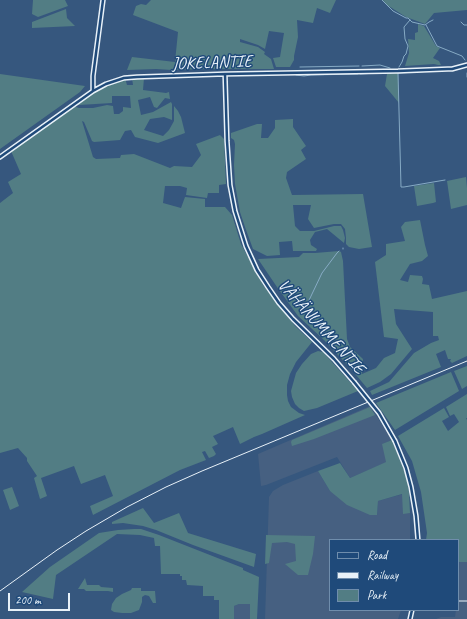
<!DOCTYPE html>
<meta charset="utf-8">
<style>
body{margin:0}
#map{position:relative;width:467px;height:619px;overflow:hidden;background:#36577e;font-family:Caveat,sans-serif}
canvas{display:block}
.legend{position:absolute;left:329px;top:539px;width:130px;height:72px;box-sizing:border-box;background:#1f4a7a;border:1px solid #6f8dac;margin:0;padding:5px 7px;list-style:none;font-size:12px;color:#e8f1f8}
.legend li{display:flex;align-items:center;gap:8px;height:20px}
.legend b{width:20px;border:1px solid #6f8dac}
.scale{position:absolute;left:8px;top:593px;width:62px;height:18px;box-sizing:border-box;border:2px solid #e8f1f8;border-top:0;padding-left:5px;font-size:12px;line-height:14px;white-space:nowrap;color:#e8f1f8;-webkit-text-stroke:3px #1f4a7a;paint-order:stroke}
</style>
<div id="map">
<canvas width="467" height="619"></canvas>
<ul class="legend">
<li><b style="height:5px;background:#1f4a7a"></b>Road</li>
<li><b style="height:5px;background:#e8f1f8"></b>Railway</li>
<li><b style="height:11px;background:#527d84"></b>Park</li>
</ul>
<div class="scale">200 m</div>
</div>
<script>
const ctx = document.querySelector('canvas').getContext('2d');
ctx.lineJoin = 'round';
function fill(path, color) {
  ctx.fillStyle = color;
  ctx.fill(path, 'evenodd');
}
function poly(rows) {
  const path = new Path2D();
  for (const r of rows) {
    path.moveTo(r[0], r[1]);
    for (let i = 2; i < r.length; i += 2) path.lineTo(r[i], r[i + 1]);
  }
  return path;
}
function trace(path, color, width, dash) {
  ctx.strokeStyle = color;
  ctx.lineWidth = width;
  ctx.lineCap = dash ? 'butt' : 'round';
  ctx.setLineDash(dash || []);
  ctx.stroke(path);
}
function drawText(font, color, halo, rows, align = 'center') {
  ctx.font = font + ' Caveat,sans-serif';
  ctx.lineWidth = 3;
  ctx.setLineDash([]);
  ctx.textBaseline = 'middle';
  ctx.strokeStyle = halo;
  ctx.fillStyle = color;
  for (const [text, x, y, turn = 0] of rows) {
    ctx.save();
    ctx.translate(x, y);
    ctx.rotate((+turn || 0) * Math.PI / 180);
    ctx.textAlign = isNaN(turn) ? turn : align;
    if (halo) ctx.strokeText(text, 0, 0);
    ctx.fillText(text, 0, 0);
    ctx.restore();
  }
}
fill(poly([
 [370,406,392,440,383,444,387,462,350,478,337,457,266,485,261,486,258,454],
 [318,471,330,491,377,515,378,501,403,494,403,513,410,513,410,540,330,540,330,610,401,610,398,619,265,619,269,497,273,491,283,485],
 [460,535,467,535,467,619,436,619,441,617,455,617,456,610,458,610],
 [239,604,250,604,250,619,234,619,234,606]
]), '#466081');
fill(poly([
 [33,0,65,0,68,6,38,17,32,14],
 [151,0,336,0,330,13,317,8,313,23,297,20,298,37,294,56,294,60,290,67,276,67,273,58,280,57,284,33,269,31,265,49,258,45,240,39,240,42,258,47,265,52,264,54,271,59,274,69,208,69,172,70,156,69,127,70,132,57,175,62,178,32,133,15,136,6,141,4,146,5],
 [383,0,467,0,467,10,434,13,425,24,406,17,387,5],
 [66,9,67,18,75,26,32,28,32,22],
 [418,24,424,26,436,46,440,48,433,58,439,61,441,65,438,65,434,64,405,66,409,53,408,39,415,40,415,33,418,32],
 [398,73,399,103,385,86,387,74],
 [0,74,85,86,80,92,0,149],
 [125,78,127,85,133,85,132,78,144,78,143,90,166,93,169,92,170,99,165,98,157,108,154,107,150,97,138,100,141,115,153,112,171,102,172,104,172,120,164,117,150,119,144,130,163,136,169,130,174,121,174,106,178,111,181,117,185,133,158,143,135,137,131,130,125,131,120,140,94,142,92,141,84,122,82,121,93,157,96,159,120,158,121,155,134,154,170,168,174,166,192,167,201,155,196,144,220,135,224,139,226,184,219,185,219,193,208,193,207,198,186,195,187,188,180,186,165,186,163,203,181,208,185,197,205,199,205,207,225,207,232,215,241,244,263,285,295,326,312,342,296,362,290,374,287,385,287,395,288,401,291,407,299,413,305,415,262,434,254,437,240,444,233,427,213,436,218,444,212,447,216,454,214,456,209,458,205,451,202,452,206,460,180,470,93,515,90,506,113,496,105,475,81,484,74,466,41,478,47,496,40,499,34,478,37,476,27,461,27,458,18,448,0,453,0,203,13,193,8,182,21,174,11,151,73,106,79,108,93,108,107,105,113,106,114,114,119,114,123,111,123,107,131,108,130,96,112,96,112,103,79,105,77,104,92,92,111,83],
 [293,119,293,127,306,146,301,150,306,159,287,172,286,178,292,195,363,194,372,247,359,249,349,247,346,244,346,238,345,229,341,224,334,224,314,228,308,219,311,205,293,205,295,226,300,231,314,231,334,226,341,226,343,230,345,238,344,243,327,229,315,232,310,240,311,245,317,249,316,251,293,251,292,241,279,242,280,255,267,256,253,249,245,227,240,212,235,184,234,165,235,144,234,140,231,138,231,133,257,124,262,124,261,138,268,138,275,128,275,120],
 [466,177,467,188,467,205,451,209,447,181],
 [434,183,436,202,433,203,417,206,414,186],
 [420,220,425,245,428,256,422,261,410,264,400,280,408,282,410,275,422,276,423,279,422,284,429,285,432,299,467,291,467,356,452,363,450,361,451,359,448,359,445,350,436,354,441,367,372,395,370,391,389,382,414,353,431,343,439,340,438,336,433,336,433,312,394,309,396,324,412,349,391,374,380,382,367,388,351,369,324,340,298,316,277,287,258,259,299,257,303,253,315,253,339,251,341,252,343,261,347,339,350,347,363,359,362,374,376,368,384,358,395,353,398,339,384,337,375,262,386,255,386,244,405,241,401,227,405,222],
 [318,351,323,352,358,391,317,408,304,411,299,408,295,404,292,397,291,391,296,373,302,364,311,354],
 [467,366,467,386,462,389,454,371],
 [451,372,459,391,395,430,376,403],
 [467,394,467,418,466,418,467,420,467,562,458,562,458,540,426,540,427,533,421,492,412,461,398,436,444,408,449,417,442,421,448,431,459,422,454,414,450,416,446,407],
 [370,407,375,415,314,439,292,446,291,442,292,440],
 [392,440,406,476,409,492,410,513,403,514,402,494,378,501,377,515,370,515,347,505,330,491,318,471,340,463,350,478,386,462,382,444],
 [12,487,19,506,10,510,3,490],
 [143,508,154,523,179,513,188,533,256,554,254,567,193,545,156,530,143,526,123,523,112,524,112,522],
 [134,529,141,529,159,535,243,568,243,570,259,577,257,619,250,619,250,604,239,604,234,606,234,619,219,619,219,600,214,600,214,596,203,596,203,586,187,585,186,580,182,580,182,576,180,576,180,574,161,574,160,546,155,546,154,538,140,535,117,534,56,575,53,599,22,592,50,567,99,533,118,530],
 [266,535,315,536,313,554,308,575,298,575,285,564,296,561,295,544,287,542,272,543,269,563,265,564],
 [85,578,87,585,99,585,101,587,113,588,113,592,108,591,86,591,84,589,78,589],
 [132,588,141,588,141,591,155,591,156,603,153,603,149,596,145,595,142,597,142,602,139,610,131,613,122,613,114,612,111,610,112,604,116,598,122,594,131,590]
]), '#527d84');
trace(poly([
 [382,0,393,11,406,18,408,18,412,22,425,25,429,22,433,20],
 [461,22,464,25,467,25],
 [426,25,437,46,462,56,465,60],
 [362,66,380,65,390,68],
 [300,67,359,66],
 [399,67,402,62,404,56,406,54,408,46,405,39,404,27,410,20],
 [380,73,391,73],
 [467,73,467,77],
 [360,74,377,73],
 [296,75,304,76,311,75,358,74],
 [445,180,404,187,401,187,398,73,451,70],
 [343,249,343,248],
 [302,315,322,273,337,253,339,251]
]), '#87abc5', 1);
const secondary = poly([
 [225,74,227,141,230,185,235,211,246,246,257,270,268,287,279,303,293,319,334,359,354,382],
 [93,91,93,76,103,0],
 [0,157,93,91,106,84,124,78,137,77,225,74,398,71,448,69,452,69,467,65],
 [395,441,406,468,411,487,416,516,418,540],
 [410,619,412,610]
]);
trace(secondary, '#e8f1f8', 5.5);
trace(secondary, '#1f4a7a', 2.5);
trace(poly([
 [0,591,57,550,86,531,127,507,166,487,202,471,467,361],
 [458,601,467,601]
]), '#e8f1f8', 1);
const secondaryBridge = poly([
 [354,382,379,413,395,441]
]);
trace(secondaryBridge, '#e8f1f8', 5.5, []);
trace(secondaryBridge, '#1f4a7a', 2.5);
drawText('17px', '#e8f1f8', '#1f4a7a', [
 ["JOKELANTIE",212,63,-2],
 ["VÄHÄNUMMENTIE",321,327,48]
]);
</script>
